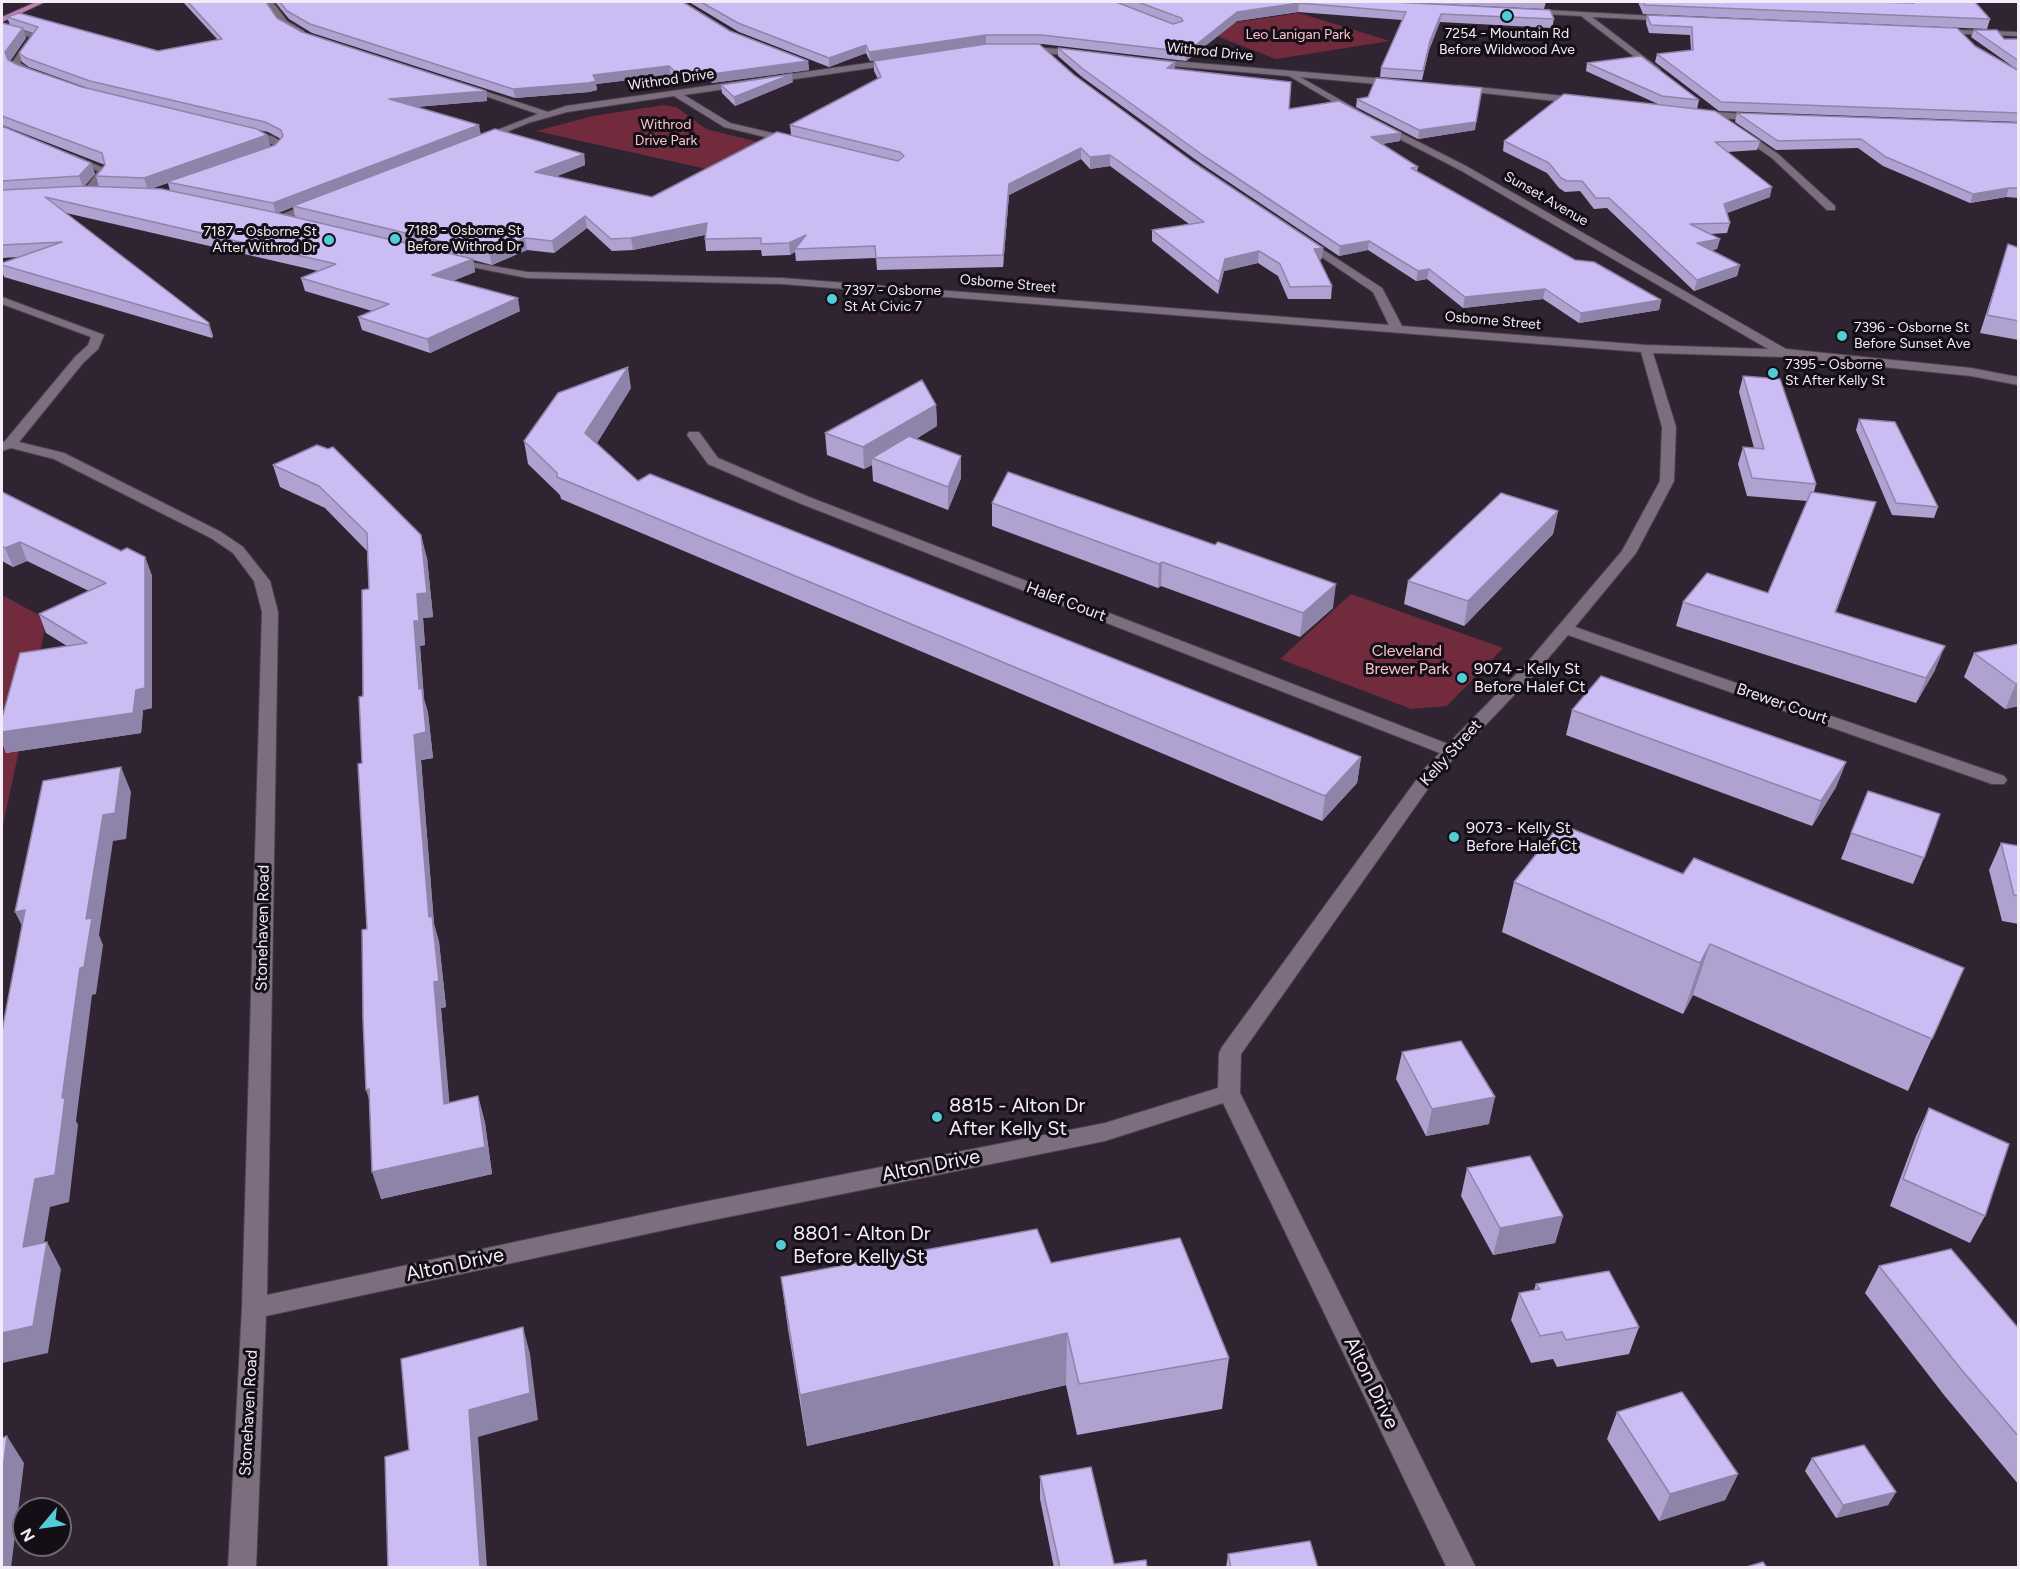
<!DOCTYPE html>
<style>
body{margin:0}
#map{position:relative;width:2020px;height:1569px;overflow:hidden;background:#302332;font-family:Figtree,sans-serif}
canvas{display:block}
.frame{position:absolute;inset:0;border:3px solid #f4ecf6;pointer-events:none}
.north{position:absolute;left:12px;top:1497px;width:60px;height:60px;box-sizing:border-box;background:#140f16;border:2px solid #6e6770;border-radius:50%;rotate:241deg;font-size:16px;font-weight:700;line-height:24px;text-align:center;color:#f4ecf6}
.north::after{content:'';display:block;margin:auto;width:21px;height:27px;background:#52ccd6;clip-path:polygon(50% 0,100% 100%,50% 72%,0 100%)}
</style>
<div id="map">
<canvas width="2020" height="1569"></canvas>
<div class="frame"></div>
<div class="north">N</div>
</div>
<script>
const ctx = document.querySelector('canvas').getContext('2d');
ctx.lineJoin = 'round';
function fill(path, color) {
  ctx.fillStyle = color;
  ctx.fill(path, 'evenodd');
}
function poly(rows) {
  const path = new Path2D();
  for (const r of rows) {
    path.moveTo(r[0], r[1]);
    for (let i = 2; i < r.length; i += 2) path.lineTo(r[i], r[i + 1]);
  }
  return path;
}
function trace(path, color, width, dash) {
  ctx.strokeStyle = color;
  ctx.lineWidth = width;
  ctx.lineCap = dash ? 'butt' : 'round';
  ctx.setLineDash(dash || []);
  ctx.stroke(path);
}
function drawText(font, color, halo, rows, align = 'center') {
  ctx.font = font + ' Figtree,sans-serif';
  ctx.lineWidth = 6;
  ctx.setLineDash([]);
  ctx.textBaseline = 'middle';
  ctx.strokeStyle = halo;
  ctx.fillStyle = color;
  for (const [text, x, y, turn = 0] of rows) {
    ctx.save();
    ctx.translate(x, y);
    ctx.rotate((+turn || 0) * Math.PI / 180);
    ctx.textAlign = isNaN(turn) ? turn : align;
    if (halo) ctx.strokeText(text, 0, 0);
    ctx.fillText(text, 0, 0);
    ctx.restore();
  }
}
fill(poly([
 [1299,13,1390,41,1276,59,1196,28],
 [664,105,676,107,706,129,770,145,720,172,536,131,593,116],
 [1351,594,1503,648,1447,706,1411,709,1280,659],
 [2,595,54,623,45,628,2,830]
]), '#722b3d');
const minor = poly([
 [265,2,273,2,287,21,304,31,304,35,298,35,281,25,265,2],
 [1528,9,1672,17,1676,19,1672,21,1592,17,1660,69,1660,73,1657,74,1581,16,1525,13,1525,9,1528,9],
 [2,26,38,34,39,36,20,63,38,73,38,77,32,77,11,64,30,37,2,30,2,26],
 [1936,29,2018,32,2018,36,1933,33,1932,31,1936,29],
 [1022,46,1081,51,1085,54,1081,57,1019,50,1019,46,1022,46],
 [896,59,900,62,899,64,684,95,730,123,797,139,799,141,794,144,724,127,674,96,567,112,528,123,480,143,477,142,477,138,538,114,459,87,466,85,548,112,566,106,896,59],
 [1150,59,1398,80,1402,83,1398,86,1300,77,1358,110,1360,112,1355,115,1289,76,1147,64,1146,62,1150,59],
 [1458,85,1583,98,1588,101,1583,104,1455,90,1454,88,1458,85],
 [1700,111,1759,115,1764,118,1759,121,1697,116,1695,114,1700,111],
 [1379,122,1466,166,1786,349,1971,368,2018,377,2018,385,1971,376,1785,357,1653,353,1676,427,1674,481,1636,553,1575,627,2004,776,2007,780,2004,784,1992,784,1568,635,1538,670,1437,776,1241,1054,1240,1093,1476,1568,1447,1568,1223,1103,1105,1141,688,1225,266,1316,256,1568,228,1568,242,1308,262,612,254,581,233,553,211,538,54,459,11,448,2,451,2,443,5,441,75,357,88,345,91,337,2,304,2,297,104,335,98,349,83,363,19,442,64,453,221,532,243,547,270,581,278,612,267,1295,688,1205,1105,1123,1218,1088,1219,1053,1222,1047,1425,768,1440,753,799,503,708,464,687,435,689,432,699,432,718,458,809,497,1448,744,1526,664,1622,551,1660,481,1662,427,1641,352,782,284,527,278,447,262,447,258,527,272,782,278,1389,325,1373,292,1298,241,1298,237,1302,236,1382,288,1402,326,1646,345,1768,349,1460,170,1376,127,1374,125,1379,122],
 [244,128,274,137,284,144,277,153,259,157,259,153,271,149,274,145,241,133,239,131,244,128],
 [1736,129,1742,129,1778,154,1835,206,1835,210,1827,210,1772,158,1736,133,1736,129],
 [67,155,73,155,108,170,107,175,91,195,82,193,98,171,67,159,67,155],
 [317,199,321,200,321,204,281,221,273,221,272,219,317,199]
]);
const major = poly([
 [36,2,45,2,2,22,2,17,36,2]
]);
trace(minor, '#4c424f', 2);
trace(major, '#4c424f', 2);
fill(minor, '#7c6e7f');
fill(major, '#c380ad');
fill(poly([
 [183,2,266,2,277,18,302,32,486,91,487,101,415,107,481,134,584,154,585,165,555,177,652,197,791,135,790,125,878,79,874,71,874,61,1074,75,1193,162,1323,248,1321,260,1319,260,1332,286,1331,299,1288,299,1278,276,1258,263,1224,271,1218,294,1152,241,1152,230,1189,224,1110,166,1090,169,1081,159,1009,195,1003,267,877,270,876,258,796,261,795,252,790,255,762,256,761,250,706,251,705,239,705,235,633,250,612,251,587,228,554,253,527,250,492,265,473,260,475,272,453,281,520,311,430,353,362,330,358,317,372,311,305,291,301,278,318,271,66,213,209,323,213,336,212,338,4,277,2,270,2,263,19,257,2,258,2,126,91,163,95,174,84,186,99,187,96,176,105,165,2,125,2,23,10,25,7,17,158,51,218,40],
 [23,30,34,33,19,53,22,62,29,67,93,90,82,87,18,65,10,61,26,38],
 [259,130,268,132,281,139,275,145,195,173,270,146,267,135],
 [168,183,170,191,150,189],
 [293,207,295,217,278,213],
 [275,2,683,2,730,31,808,61,809,70,712,83,710,80,680,84,671,75,596,84,597,90,589,92,515,98,312,33,289,19],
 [689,2,1116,2,1173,24,1174,24,1116,2,1393,2,1554,19,1552,28,1440,22,1429,50,1422,80,1380,77,1381,68,1402,20,1298,12,1237,21,1186,61,1042,44,986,44,870,61,866,53,829,67,739,32],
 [1395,2,1546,2,1544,9],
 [1638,2,1876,2,1907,3,1907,2,1975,2,1990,19,1987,29,1643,14],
 [1647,15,1975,46,2019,71,2019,122,1719,111,1655,62,1657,54,1691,50,1690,35,1649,33,1646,23],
 [1974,30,2004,39,2019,39,2019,71,1971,37],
 [1058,48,1175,69,1289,109,1400,141,1382,144,1418,167,1417,171,1575,260,1661,300,1659,310,1579,323,1543,299,1463,308,1427,279,1416,281,1368,250,1339,256,1203,165,1082,77,1058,56],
 [1587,63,1699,100,1697,109,1760,141,1757,150,1727,152,1770,197,1727,213,1730,223,1727,233,1710,234,1720,239,1717,249,1712,250,1740,265,1737,276,1694,291,1607,208,1594,209,1580,191,1565,192,1559,188,1547,173,1503,151,1504,141,1660,105,1586,71],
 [793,82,735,106,722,93,721,85],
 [1357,99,1475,130,1418,139,1356,107],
 [1737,113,2019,123,2019,198,2006,197,1970,203,1883,166,1858,148,1776,150,1735,122],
 [2008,244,2019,248,2019,340,1980,333],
 [1743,376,1816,484,1814,492,1868,525,1836,612,1935,670,1916,703,1676,626,1683,602,1768,593,1807,501,1747,496,1738,464,1743,447,1754,448,1739,392],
 [631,388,597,443,638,481,1361,757,1357,783,1322,821,561,499,560,495,528,464,524,441],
 [936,405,937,426,916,439,961,456,961,478,948,510,873,481,872,465,864,469,827,455,825,433],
 [1859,419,1938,507,1934,518,1892,515,1856,430],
 [317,445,427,558,433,617,423,618,425,645,420,646,424,699,428,713,433,758,421,760,434,924,439,942,446,1007,441,1008,449,1103,478,1096,485,1123,492,1174,381,1199,367,929,362,763,363,696,369,589,367,551,325,508,280,487,273,465],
 [2,492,121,551,145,557,152,576,152,708,143,710,141,733,6,753,2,742,2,718,67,646,46,633,39,614,89,591,27,561,13,567,2,561],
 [992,503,1333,608,1300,637,1161,586,1158,588,992,526],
 [1558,511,1553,534,1464,626,1404,604,1408,581],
 [2019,644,2019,706,2005,709,1964,677,1974,653],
 [1572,710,1846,762,1836,787,1812,826,1566,735],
 [1851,833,1924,858,1913,884,1841,859],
 [2001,843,2019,846,2019,924,2002,921,1989,870],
 [1683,874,1964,968,1908,1091,1693,995,1683,1014,1502,932,1514,882],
 [1402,1052,1489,1124,1426,1136,1396,1079],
 [1929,1108,1985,1216,1970,1243,1890,1206,1916,1136],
 [1467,1168,1563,1216,1555,1243,1493,1255,1461,1196],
 [1051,1263,1229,1358,1222,1409,1077,1435,1066,1385,807,1446,788,1329,781,1277],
 [1879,1266,2019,1329,2019,1485,1944,1395,1865,1293],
 [1536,1284,1639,1327,1629,1354,1557,1367,1553,1359,1531,1363,1511,1320,1519,1293,1534,1290],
 [1617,1412,1738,1474,1725,1500,1659,1521,1607,1439],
 [1812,1458,1896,1492,1888,1505,1836,1518,1805,1471],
 [1040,1476,1114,1564,1147,1568,1054,1568,1040,1499],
 [1228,1554,1318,1568,1226,1568]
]), '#afa2d1');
fill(poly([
 [1299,3,1298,12,1237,21,1186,61,1187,52,1237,12],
 [1441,14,1440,22,1429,50,1422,80,1430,41],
 [23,28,26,38,9,63,5,52],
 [986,35,986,44,870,61,869,52],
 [866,45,866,53,829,67,829,58],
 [808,61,809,70,712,83,712,74],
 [1175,62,1175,70,1167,68],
 [669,66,671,75,596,84,597,90,589,92,515,98,513,89,593,75],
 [709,71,710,80,680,84,679,75],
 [792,74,793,82,735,106,734,97],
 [1482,88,1475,130,1418,139,1419,130],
 [486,91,487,101,391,109,389,99],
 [479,125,481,135,293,206,293,207,276,214,273,203],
 [1401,133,1400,141,1370,146,1371,137],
 [267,135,270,146,148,190,144,178],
 [1081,148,1081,159,1009,195,1003,267,1003,255,1009,184],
 [584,154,585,165,537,184,535,172],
 [1110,155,1110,166,1090,169,1090,157],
 [91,163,95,174,83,188,79,176],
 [1772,187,1770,197,1722,215,1724,204],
 [2009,188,2006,197,1970,203,1973,194],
 [585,216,587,228,554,253,552,241],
 [707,223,708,234,633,250,631,238],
 [806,235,795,249,795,252,790,255,789,243],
 [525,238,527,250,492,265,489,253],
 [1720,239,1717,249,1695,253,1697,243],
 [1369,241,1368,250,1339,256,1340,246],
 [1323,248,1321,260,1313,261,1314,249],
 [1259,251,1258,263,1224,271,1218,294,1219,282,1225,259],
 [473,259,475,272,435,288,432,275],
 [1740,265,1737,276,1694,291,1697,280],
 [1429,269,1427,279,1416,281,1418,271],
 [1545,289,1543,299,1463,308,1465,297],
 [518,298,520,311,430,353,427,339],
 [1661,300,1659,310,1579,323,1581,313],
 [209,323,213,336,212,338,208,325],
 [628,367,631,388,589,456,585,433],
 [936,405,937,426,878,461,872,458,872,465,864,469,863,447],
 [961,456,961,478,948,510,948,487],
 [1876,502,1868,525,1827,636,1835,612],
 [1558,511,1553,534,1464,626,1468,601],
 [421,535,427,558,433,617,423,618,425,645,420,646,424,699,428,713,433,758,421,760,434,924,439,942,446,1007,441,1008,452,1131,444,1104,414,735,419,689,414,621],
 [20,542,27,561,13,567,5,548],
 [145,557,152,576,152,708,143,710,141,733,6,753,2,742,2,732,136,690],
 [1162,562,1161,586,1158,588,1159,564],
 [1336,584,1333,608,1300,637,1303,613],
 [1945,646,1935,670,1916,703,1926,678],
 [2016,684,2019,684,2019,706,2005,709],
 [1361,757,1357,783,1322,821,1325,796],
 [1846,762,1836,787,1812,826,1821,801],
 [121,767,131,792,126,839,113,841,99,935,103,945,96,994,92,995,76,1121,78,1125,69,1202,50,1207,39,1274,23,1247,35,1179,62,1098,86,919,103,815],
 [25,910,28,938,15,912],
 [1710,944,1693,995,1683,1014,1700,963],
 [369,1089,375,1117,366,1090],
 [478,1096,485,1123,492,1174,381,1199,372,1172],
 [1495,1097,1489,1124,1426,1136,1432,1109],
 [1563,1216,1555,1243,1493,1255,1500,1228],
 [47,1242,61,1269,48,1353,2,1363,2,1333],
 [523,1327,530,1354,538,1420,478,1437,487,1568,480,1568,469,1410],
 [1067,1333,1066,1385,807,1446,800,1395],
 [7,1436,24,1463,11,1568,2,1568,2,1479],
 [1738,1474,1725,1500,1659,1521,1670,1494],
 [1896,1492,1888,1505,1836,1518,1843,1505]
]), '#8e84aa');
const building = poly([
 [188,2,266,2,277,18,302,32,486,91,389,99,479,125,273,203,167,182,275,145,283,136,281,130,265,122,90,81,26,58,19,53,38,27,7,17,19,13,158,51,222,39,188,2],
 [280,2,683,2,730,31,808,61,712,74,709,71,679,75,669,66,593,75,596,81,588,83,513,89,310,24,287,11,280,2],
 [701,2,1116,2,1173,24,1183,21,1181,18,1138,2,1393,2,1550,10,1554,19,1441,14,1430,41,1423,71,1381,68,1406,12,1299,3,1237,12,1187,52,1042,35,986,35,869,52,866,45,829,58,738,23,701,2],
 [1643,2,1876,2,1914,3,1912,2,1975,2,1990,19,1645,5,1643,2],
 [1647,15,1957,28,1975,46,2019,71,2019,113,1721,102,1657,54,1693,50,1692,27,1651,25,1647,15],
 [2,23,23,28,5,52,8,60,18,65,82,87,257,129,267,135,144,178,96,176,105,165,102,153,2,116,2,23],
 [1974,30,1997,30,2004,39,2019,39,2019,61,1974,30],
 [986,44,1039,44,1074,75,1193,162,1323,248,1314,249,1332,286,1290,287,1280,264,1259,251,1225,259,1219,282,1152,230,1204,222,1110,155,1090,157,1081,148,1009,184,1003,255,876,258,875,246,795,249,806,235,789,243,761,244,761,238,705,239,707,223,631,238,611,239,585,216,552,241,525,238,489,253,293,206,495,129,584,154,535,172,652,197,777,132,898,161,904,156,900,152,790,125,881,77,874,61,986,44],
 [1058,48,1175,62,1167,68,1291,82,1289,109,1339,101,1401,133,1371,137,1418,167,1411,168,1575,260,1594,262,1661,300,1581,313,1545,289,1465,297,1429,269,1418,271,1369,241,1340,246,1204,156,1083,69,1058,48],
 [1641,56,1699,100,1662,96,1587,63,1641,56],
 [792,74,734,97,721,85,792,74],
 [1376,78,1482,88,1476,122,1419,130,1357,99,1368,97,1376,78],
 [1564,94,1715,111,1760,141,1715,142,1772,187,1724,204,1730,223,1690,224,1720,239,1697,243,1740,265,1697,280,1609,198,1596,198,1582,181,1567,181,1561,178,1549,163,1504,141,1564,94],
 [1737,113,2019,123,2019,188,2009,188,1973,194,1886,157,1861,139,1778,141,1737,113],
 [2,126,91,163,79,176,2,181,2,126],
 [83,186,162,189,273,212,473,259,432,275,518,298,427,339,358,317,389,304,301,278,336,264,45,197,209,323,208,325,2,265,2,263,62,242,2,245,2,190,83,186],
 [2008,244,2019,248,2019,321,1987,315,2008,244],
 [628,367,585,433,638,481,650,474,1361,757,1325,796,557,477,557,473,524,441,558,393,628,367],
 [1743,376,1780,379,1816,484,1752,478,1743,447,1764,449,1743,376],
 [922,380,936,405,863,447,825,433,922,380],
 [1859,419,1895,422,1938,507,1896,503,1859,419],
 [909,436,961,456,948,487,872,458,909,436],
 [317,445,328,449,333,447,421,535,427,593,417,594,419,621,414,621,419,689,422,688,426,732,414,735,429,917,432,916,439,981,434,982,444,1104,478,1096,485,1147,372,1172,369,1089,366,1090,363,1019,362,930,367,929,358,764,362,763,359,697,363,696,362,590,369,589,367,533,319,486,273,465,317,445],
 [1008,472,1215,545,1218,542,1336,584,1303,613,1162,562,1159,564,992,503,1008,472],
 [2,492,121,551,127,548,145,557,145,688,136,690,133,713,2,732,2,718,20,653,87,643,39,614,106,583,20,542,5,548,2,546,2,492],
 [1811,492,1876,502,1835,612,1945,646,1926,678,1683,602,1707,573,1768,593,1811,492],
 [1501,493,1558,511,1468,601,1408,581,1501,493],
 [2019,644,2019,684,2016,684,1974,653,2019,644],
 [1601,676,1846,762,1821,801,1572,710,1601,676],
 [121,767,115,813,103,815,86,919,92,918,84,967,80,968,62,1098,65,1098,55,1175,35,1179,23,1247,47,1242,33,1326,2,1333,2,1031,25,910,15,912,43,781,121,767],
 [1868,791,1940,814,1924,858,1851,833,1868,791],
 [1560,824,1683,874,1694,858,1964,968,1932,1039,1710,944,1700,963,1514,882,1560,824],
 [2001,843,2019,846,2019,896,2014,895,2001,843],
 [1461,1041,1495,1097,1432,1109,1402,1052,1461,1041],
 [1929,1108,2009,1144,1985,1216,1903,1179,1929,1108],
 [1530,1156,1563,1216,1500,1228,1467,1168,1530,1156],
 [1037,1229,1051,1263,1180,1238,1229,1358,1079,1384,1067,1333,800,1395,781,1277,1037,1229],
 [1951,1249,2019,1329,2019,1437,1960,1368,1879,1266,1951,1249],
 [1609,1271,1639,1327,1566,1340,1562,1332,1540,1336,1519,1293,1540,1289,1536,1284,1609,1271],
 [523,1327,530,1393,469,1410,480,1568,388,1568,385,1457,409,1450,401,1359,523,1327],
 [1682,1392,1738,1474,1670,1494,1617,1412,1682,1392],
 [7,1436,2,1479,2,1438,7,1436],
 [1864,1445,1896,1492,1843,1505,1812,1458,1864,1445],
 [1091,1467,1114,1564,1146,1560,1147,1568,1060,1568,1040,1476,1091,1467],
 [1310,1541,1318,1568,1231,1568,1228,1554,1310,1541],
 [1763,1562,1767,1568,1743,1568,1763,1562]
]);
fill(building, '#cbbcf3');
trace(building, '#8e84aa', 1.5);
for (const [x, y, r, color] of [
 [1507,16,6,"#52ccd6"],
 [395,239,6,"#52ccd6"],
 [329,240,6,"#52ccd6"],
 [832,299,6,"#52ccd6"],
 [1842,336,6,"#52ccd6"],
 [1773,373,6,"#52ccd6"],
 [1462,678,6,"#52ccd6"],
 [1454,837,6,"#52ccd6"],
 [937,1117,6,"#52ccd6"],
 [781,1245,6,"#52ccd6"]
]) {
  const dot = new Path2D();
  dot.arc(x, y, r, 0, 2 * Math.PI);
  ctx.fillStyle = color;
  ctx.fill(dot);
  trace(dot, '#140f16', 2);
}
drawText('14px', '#f4ecf6', '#140f16', [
 ["7254 - Mountain Rd",1507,34,"center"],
 ["Before Wildwood Ave",1507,50,"center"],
 ["7188 - Osborne St",407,231],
 ["Before Withrod Dr",407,247],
 ["7187 - Osborne St",317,232,"right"],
 ["After Withrod Dr",317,248,"right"],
 ["7397 - Osborne",844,291],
 ["St At Civic 7",844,307],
 ["7396 - Osborne St",1854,328],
 ["Before Sunset Ave",1854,344],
 ["7395 - Osborne",1785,365],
 ["St After Kelly St",1785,381]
], 'left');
drawText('14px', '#fac3cc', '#140f16', [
 ["Leo Lanigan Park",1298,35],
 ["Withrod",666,125],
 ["Drive Park",666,141]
]);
drawText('14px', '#f4ecf6', '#140f16', [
 ["Withrod Drive",1210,52,6],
 ["Withrod Drive",671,80,-8],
 ["Sunset Avenue",1546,199,30],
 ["Osborne Street",1008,284,5],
 ["Osborne Street",1493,321,5]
]);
drawText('16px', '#f4ecf6', '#140f16', [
 ["Halef Court",1066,602,21],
 ["Brewer Court",1782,704,19],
 ["Kelly Street",1451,753,-48],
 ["Stonehaven Road",263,928,-89],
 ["Stonehaven Road",249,1413,-87]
]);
drawText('16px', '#fac3cc', '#140f16', [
 ["Cleveland",1407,651],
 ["Brewer Park",1407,669]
]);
drawText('16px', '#f4ecf6', '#140f16', [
 ["9074 - Kelly St",1474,669],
 ["Before Halef Ct",1474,687],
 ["9073 - Kelly St",1466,828],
 ["Before Halef Ct",1466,846]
], 'left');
drawText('20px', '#f4ecf6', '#140f16', [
 ["8815 - Alton Dr",949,1106],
 ["After Kelly St",949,1129],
 ["8801 - Alton Dr",793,1234],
 ["Before Kelly St",793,1257]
], 'left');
drawText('20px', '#f4ecf6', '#140f16', [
 ["Alton Drive",931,1166,-11],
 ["Alton Drive",455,1265,-12],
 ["Alton Drive",1371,1383,64]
]);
</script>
